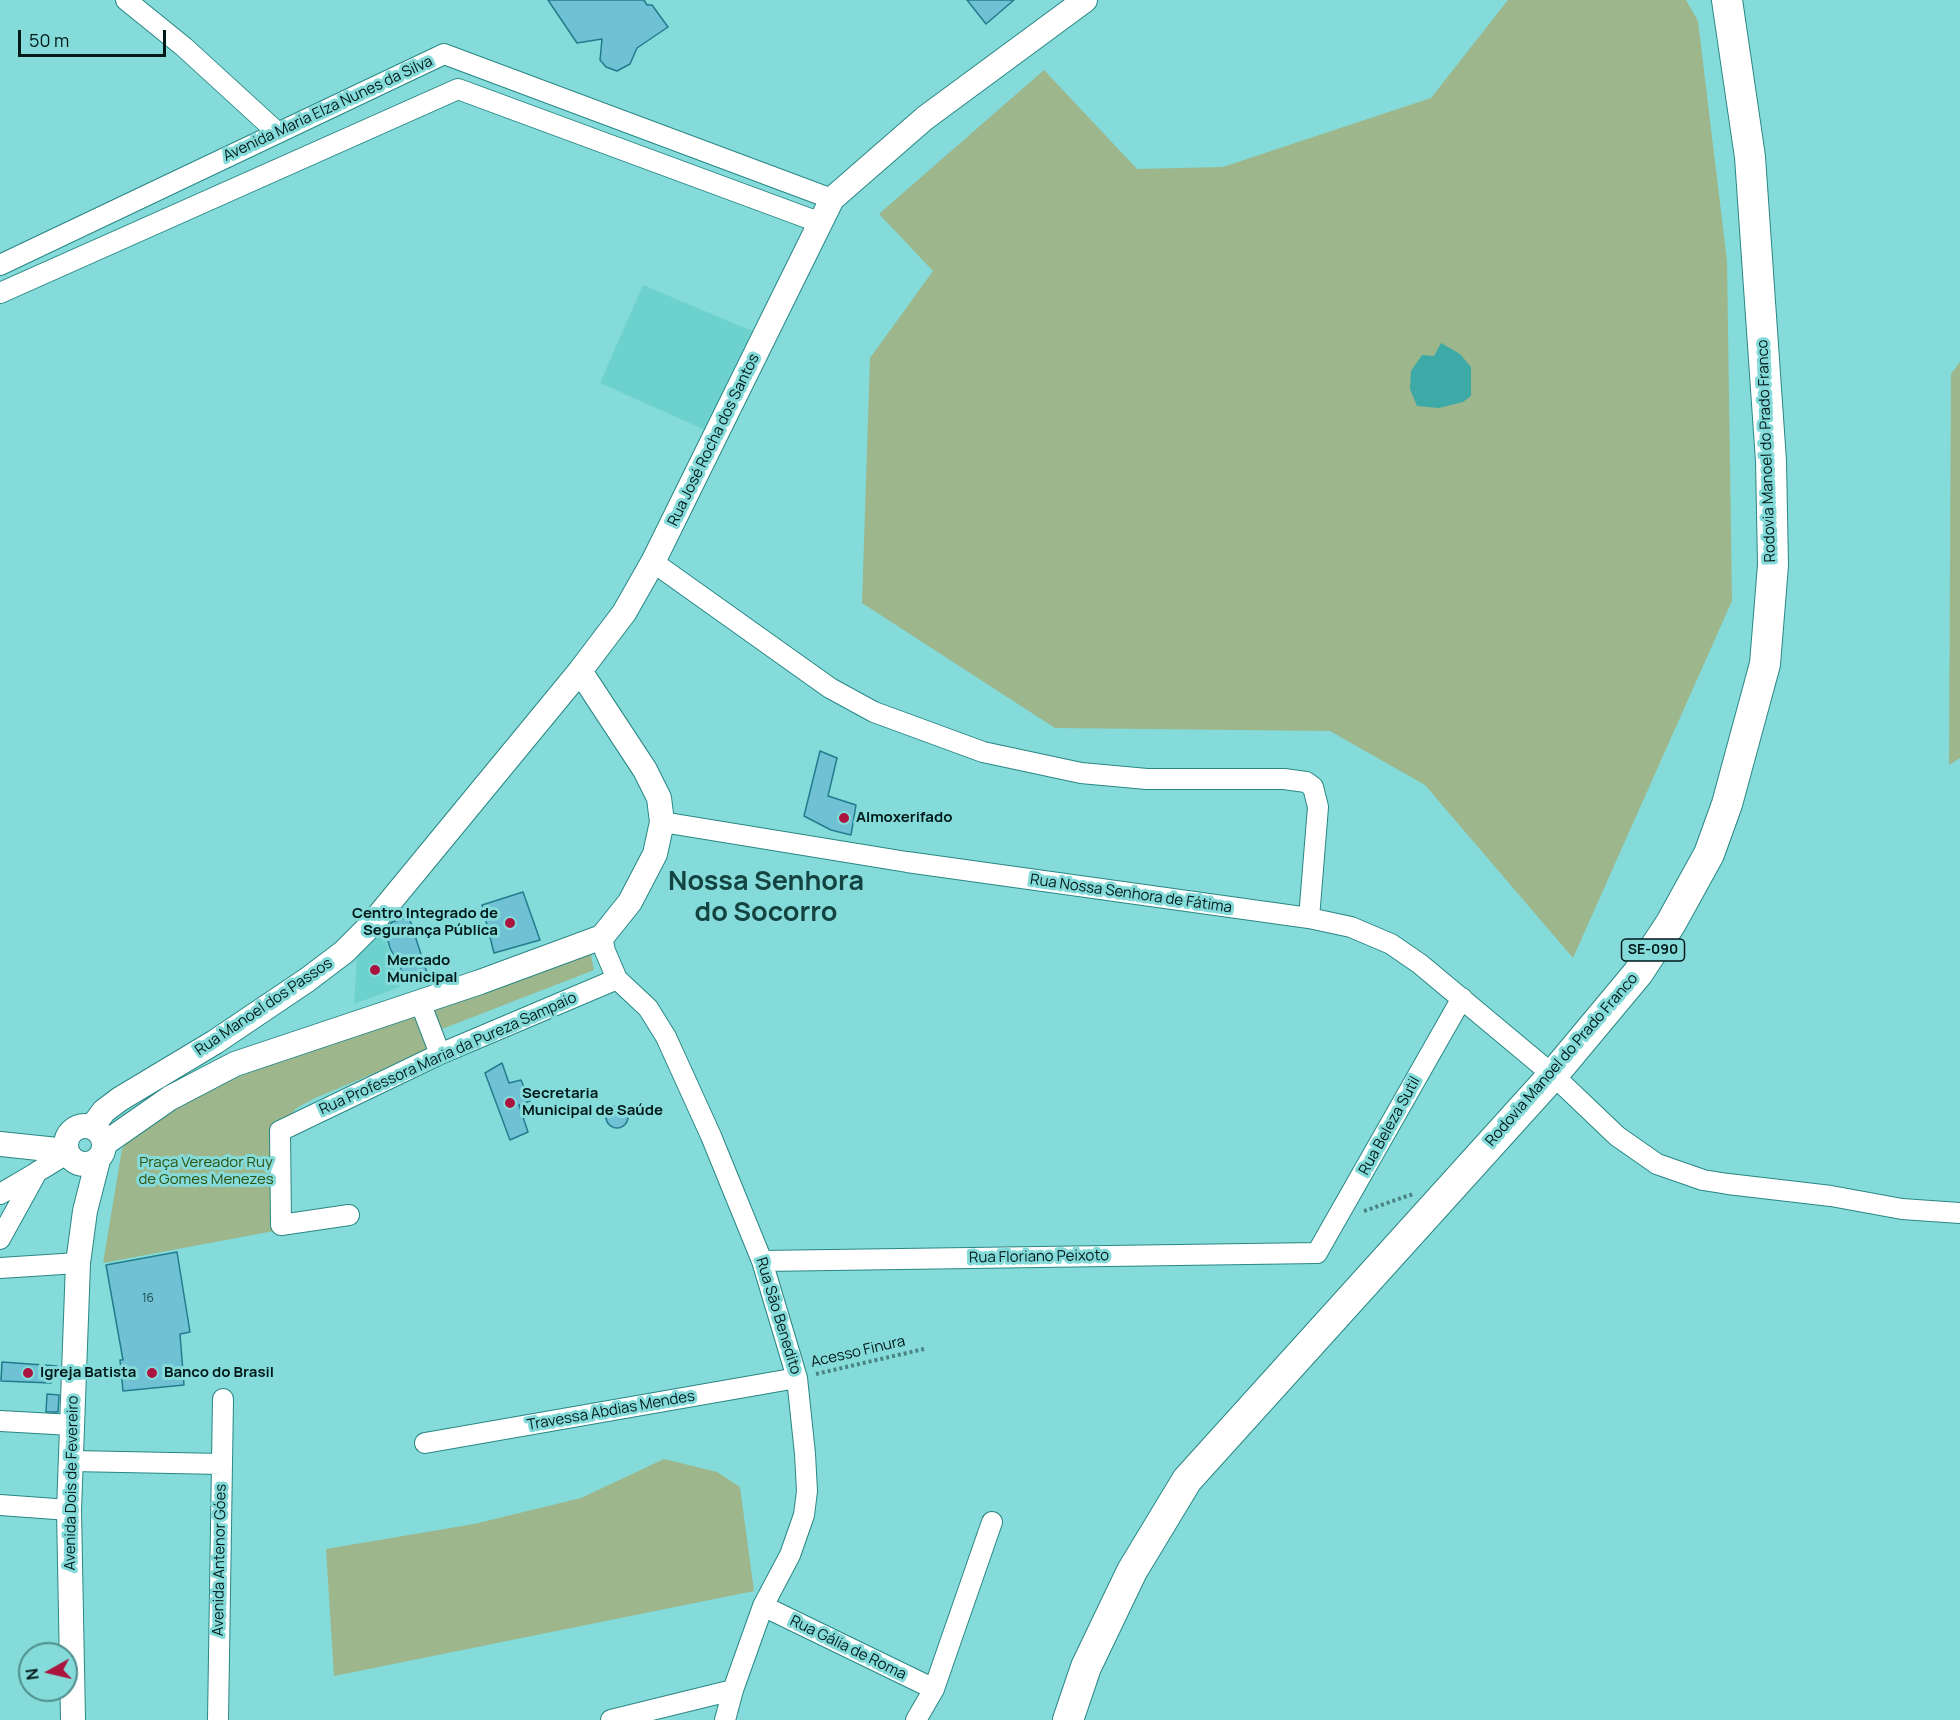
<!DOCTYPE html>
<meta charset="utf-8">
<style>
body{margin:0}
#map{position:relative;width:1960px;height:1720px;overflow:hidden;background:#84dbd9;font-family:Manrope,sans-serif}
canvas{display:block}
.north{position:absolute;left:18px;top:1642px;width:60px;height:60px;box-sizing:border-box;background:#84dbd9;border:2px solid #4f8d8c;border-radius:50%;rotate:262deg;font-size:16px;font-weight:700;line-height:24px;text-align:center;color:#001919}
.north::after{content:'';display:block;margin:auto;width:21px;height:27px;background:#aa143f;clip-path:polygon(50% 0,100% 100%,50% 72%,0 100%)}
.scale{position:absolute;left:18px;top:30px;width:148px;height:27px;box-sizing:border-box;border:3px solid #001919;border-top:0;padding-left:8px;font-size:18px;line-height:21px;white-space:nowrap;color:#001919;-webkit-text-stroke:4px #84dbd9;paint-order:stroke}
</style>
<div id="map">
<canvas width="1960" height="1720"></canvas>
<div class="north">N</div>
<div class="scale">50 m</div>
</div>
<script>
const ctx = document.querySelector('canvas').getContext('2d');
ctx.lineJoin = 'round';
function fill(path, color) {
  ctx.fillStyle = color;
  ctx.fill(path, 'evenodd');
}
function poly(rows) {
  const path = new Path2D();
  for (const r of rows) {
    if (r.length === 3) {
      path.moveTo(r[0] + r[2], r[1]);
      path.arc(r[0], r[1], r[2], 0, 2 * Math.PI);
      continue;
    }
    path.moveTo(r[0], r[1]);
    for (let i = 2; i < r.length; i += 2) path.lineTo(r[i], r[i + 1]);
  }
  return path;
}
function trace(path, color, width, dash) {
  ctx.strokeStyle = color;
  ctx.lineWidth = width;
  ctx.lineCap = dash ? 'butt' : 'round';
  ctx.setLineDash(dash || []);
  ctx.stroke(path);
}
function drawText(font, color, halo, rows, align = 'center') {
  ctx.font = font + ' Manrope,sans-serif';
  ctx.lineWidth = 6;
  ctx.setLineDash([]);
  ctx.textBaseline = 'middle';
  ctx.strokeStyle = halo;
  ctx.fillStyle = color;
  for (const [text, x, y, turn = 0] of rows) {
    ctx.save();
    ctx.translate(x, y);
    ctx.rotate((+turn || 0) * Math.PI / 180);
    ctx.textAlign = isNaN(turn) ? turn : align;
    if (halo) ctx.strokeText(text, 0, 0);
    ctx.fillText(text, 0, 0);
    ctx.restore();
  }
}
fill(poly([
 [643,285,752,331,712,433,600,383],
 [382,927,400,987,354,1004,357,953]
]), '#6dd1ce');
fill(poly([
 [1508,0,1686,0,1698,21,1727,261,1732,601,1573,958,1425,785,1330,731,1055,728,862,603,870,358,933,271,879,214,1044,70,1137,169,1223,167,1431,98],
 [1960,362,1960,758,1949,765,1951,374],
 [590,951,594,970,442,1029,433,1009],
 [413,1011,429,1050,313,1099,297,1108,276,1129,279,1230,103,1263,122,1149,136,1131,209,1088],
 [664,1459,717,1472,740,1487,754,1591,334,1676,326,1549,474,1524,581,1498]
]), '#9db68c');
fill(poly([
 [1441,343,1460,354,1471,367,1471,396,1463,402,1439,408,1417,406,1410,389,1411,371,1422,355,1434,356]
]), '#3eaaa7');
const building = poly([
 [548,0,644,0,647,5,652,5,668,27,637,48,630,64,617,71,606,67,600,60,602,39,577,43,548,0],
 [967,0,1014,0,986,24,967,0],
 [820,751,837,758,828,796,856,805,851,835,831,830,804,816,820,751],
 [523,892,540,940,494,953,482,905,523,892],
 [409,917,428,976,408,983,390,948,385,930,392,922,409,917],
 [502,1063,509,1083,521,1080,530,1101,519,1105,528,1132,510,1140,485,1073,502,1063],
 [617,1117,11],
 [177,1252,190,1332,180,1334,184,1385,123,1391,120,1360,123,1360,106,1265,177,1252],
 [2,1362,57,1366,51,1383,1,1381,2,1362],
 [47,1394,59,1395,58,1412,46,1412,47,1394]
]);
fill(building, '#6fc1d3');
trace(building, '#237c8d', 1.5);
const minor = poly([
 [126,0,184,47,278,133],
 [0,265,444,54,832,199],
 [0,293,458,89,821,223],
 [653,562,830,688,874,712,983,752,1081,773,1147,779,1284,779,1306,782,1313,787,1318,807,1309,918],
 [662,822,907,862,1309,918,1351,927,1391,944,1420,964,1553,1075,1617,1136,1657,1164,1703,1180,1728,1184,1831,1196,1902,1209,1960,1213],
 [602,937,605,951,617,979,648,1008,666,1037,711,1136,762,1261,797,1378,805,1454,807,1491,804,1515,790,1555,763,1606,733,1690,725,1720],
 [420,1002,440,1054],
 [0,1194,36,1173],
 [349,1215,281,1225,280,1131,440,1054,617,979],
 [0,1239,37,1172,68,1153],
 [762,1261,1317,1253,1462,998],
 [0,1268,78,1263],
 [0,1421,72,1425],
 [425,1443,797,1378],
 [72,1461,222,1464],
 [0,1505,69,1510],
 [763,1606,934,1689],
 [218,1720,223,1399],
 [611,1720,733,1690],
 [916,1720,934,1689,992,1522]
]);
const tertiary = poly([
 [85,1145,19],
 [92,1127,104,1111,120,1099,215,1042,307,980,344,952,371,925,580,671,624,613,653,562,832,199,925,118,1085,0],
 [0,1144,67,1151],
 [104,1144,170,1098,235,1064,480,982,602,937,630,902,655,854,662,822,659,798,645,770,580,671],
 [73,1720,69,1510,78,1263,85,1211,98,1160]
]);
const primary = poly([
 [1068,1720,1086,1667,1132,1571,1187,1480,1553,1075,1638,973,1671,923,1709,854,1727,804,1765,664,1773,565,1771,461,1750,157,1727,0]
]);
trace(minor, '#2a8785', 22);
trace(tertiary, '#2a8785', 26);
trace(primary, '#2a8785', 32);
trace(poly([
 [1364,1211,1413,1194],
 [816,1374,924,1349]
]), '#498483', 4, [3, 3]);
trace(minor, '#fff', 20);
trace(tertiary, '#fff', 24);
trace(primary, '#fff', 30);
for (const [x, y, r, color] of [
 [844,818,6,"#aa143f"],
 [510,923,6,"#aa143f"],
 [375,970,6,"#aa143f"],
 [510,1103,6,"#aa143f"],
 [28,1373,6,"#aa143f"],
 [152,1373,6,"#aa143f"]
]) {
  const dot = new Path2D();
  dot.arc(x, y, r, 0, 2 * Math.PI);
  ctx.fillStyle = color;
  ctx.fill(dot);
  trace(dot, '#84dbd9', 2);
}
drawText('12px', '#1c4348', null, [
 ["16",148,1299]
]);
for (const [x, y, w] of [
 [1653,950,63]
]) {
  const box = new Path2D();
  box.roundRect(x - w / 2, y - 11, w, 22, 4.5);
  ctx.fillStyle = '#84dbd9';
  ctx.fill(box);
  trace(box, '#001919', 1.5);
}
drawText('bold 14px', '#001919', null, [
 ["SE-090",1653,950]
]);
drawText('15px', '#001919', '#84dbd9', [
 ["Avenida Maria Elza Nunes da Silva",328,109,-25],
 ["Rua José Rocha dos Santos",714,440,-64],
 ["Rodovia Manoel do Prado Franco",1767,451,-92],
 ["Rua Nossa Senhora de Fátima",1131,894,8],
 ["Rua Manoel dos Passos",264,1007,-34],
 ["Rua Professora Maria da Pureza Sampaio",448,1054,-24],
 ["Rodovia Manoel do Prado Franco",1562,1060,-49],
 ["Rua Beleza Sutil",1390,1126,-61],
 ["Rua Floriano Peixoto",1039,1257,-1],
 ["Rua São Benedito",778,1316,73],
 ["Acesso Finura",858,1352,-13],
 ["Travessa Abdias Mendes",611,1411,-10],
 ["Avenida Dois de Fevereiro",72,1483,-89],
 ["Avenida Antenor Góes",220,1560,-89],
 ["Rua Gália de Roma",848,1648,26]
]);
drawText('bold 15px', '#001919', '#84dbd9', [
 ["Almoxerifado",856,818],
 ["Centro Integrado de",498,914,"right"],
 ["Segurança Pública",498,931,"right"],
 ["Mercado",387,961],
 ["Municipal",387,978],
 ["Secretaria",522,1094],
 ["Municipal de Saúde",522,1111],
 ["Igreja Batista",40,1373],
 ["Banco do Brasil",164,1373]
], 'left');
drawText('15px', '#2f510d', '#84dbd9', [
 ["Praça Vereador Ruy",206,1163],
 ["de Gomes Menezes",206,1180]
]);
drawText('bold 27px', '#144442', '#84dbd9', [
 ["Nossa Senhora",766,882],
 ["do Socorro",766,913]
]);
</script>
